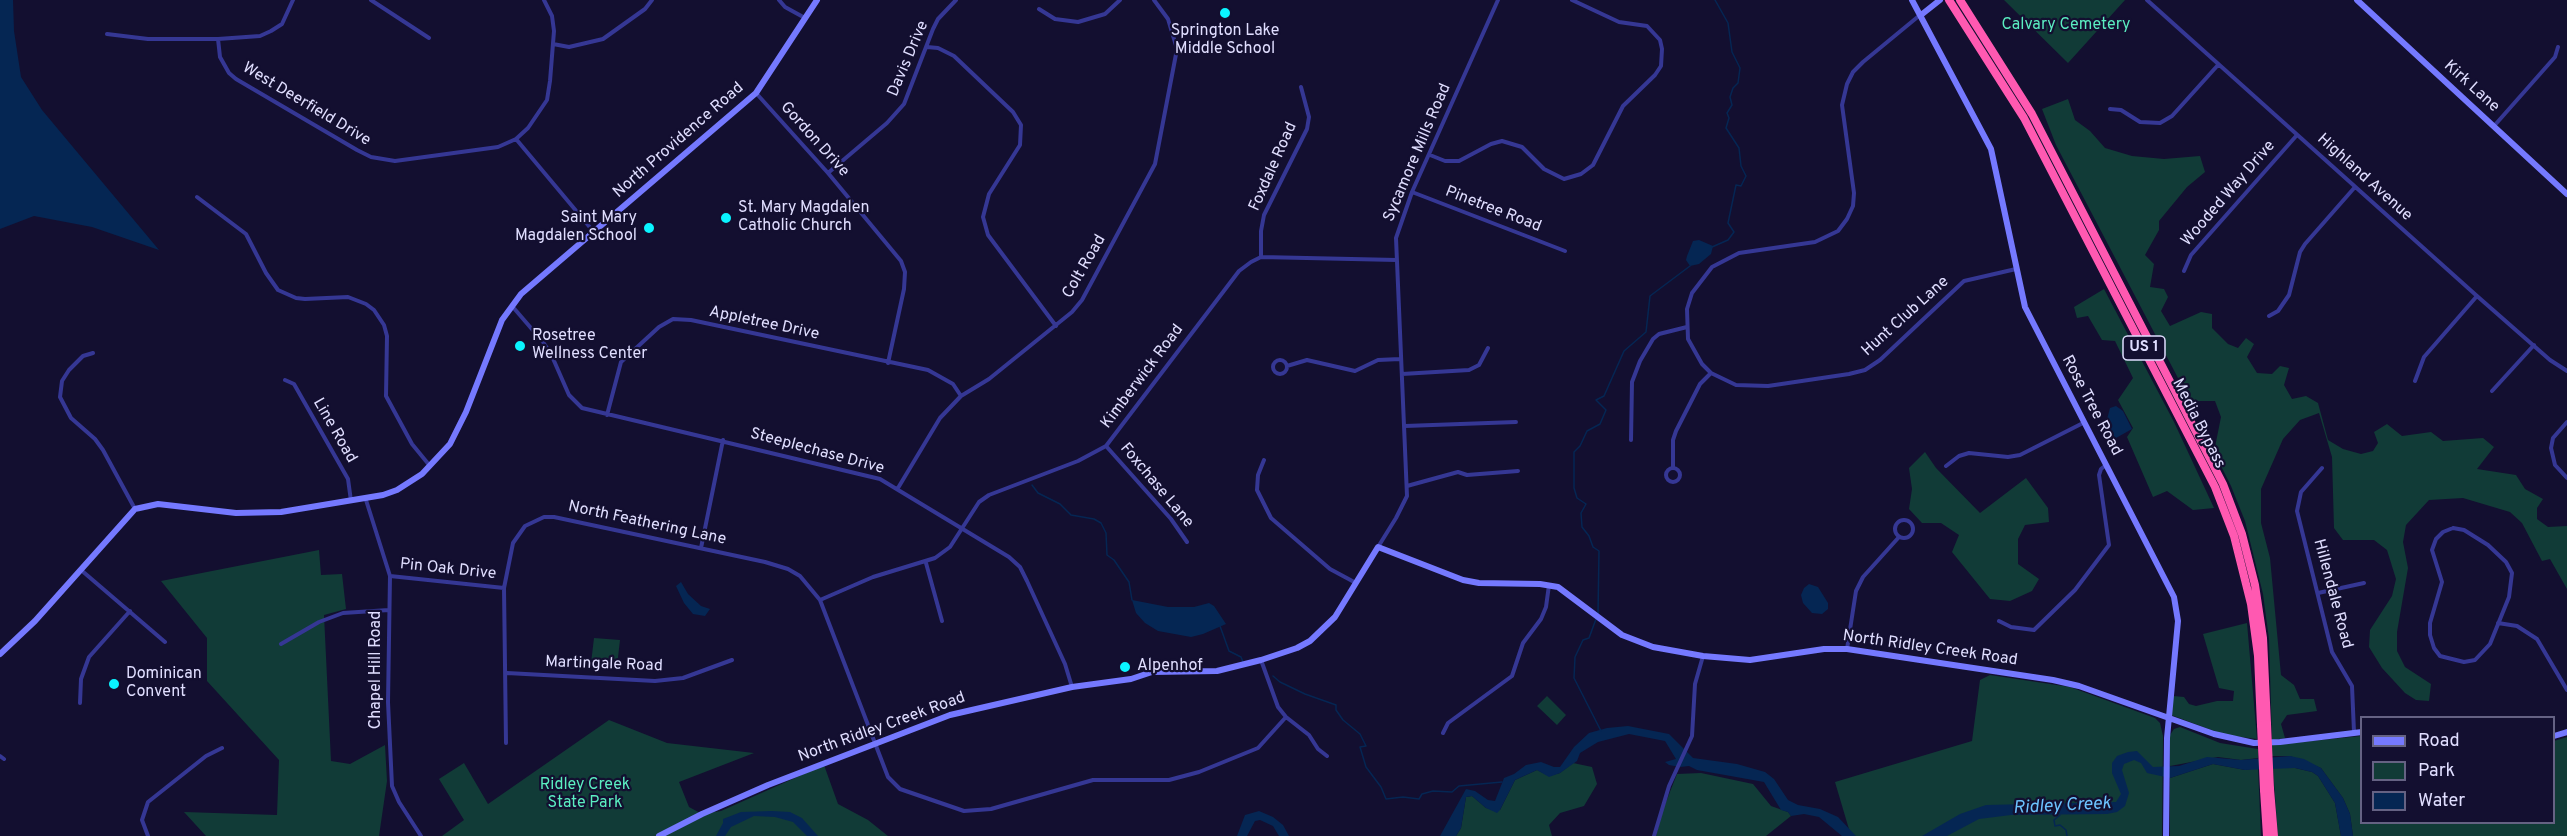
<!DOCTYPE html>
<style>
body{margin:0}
#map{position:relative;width:2567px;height:836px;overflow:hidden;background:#130f30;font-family:Overpass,sans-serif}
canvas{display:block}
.legend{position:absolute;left:2360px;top:716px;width:195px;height:108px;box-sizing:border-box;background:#130f30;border:2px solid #656283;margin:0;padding:8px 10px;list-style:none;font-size:18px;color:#e0deff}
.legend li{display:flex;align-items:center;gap:12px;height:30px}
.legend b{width:30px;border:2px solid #656283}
</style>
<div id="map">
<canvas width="2567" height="836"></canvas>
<ul class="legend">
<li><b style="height:8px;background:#7579ff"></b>Road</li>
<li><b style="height:16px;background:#113b37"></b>Park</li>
<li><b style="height:16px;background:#052653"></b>Water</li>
</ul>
</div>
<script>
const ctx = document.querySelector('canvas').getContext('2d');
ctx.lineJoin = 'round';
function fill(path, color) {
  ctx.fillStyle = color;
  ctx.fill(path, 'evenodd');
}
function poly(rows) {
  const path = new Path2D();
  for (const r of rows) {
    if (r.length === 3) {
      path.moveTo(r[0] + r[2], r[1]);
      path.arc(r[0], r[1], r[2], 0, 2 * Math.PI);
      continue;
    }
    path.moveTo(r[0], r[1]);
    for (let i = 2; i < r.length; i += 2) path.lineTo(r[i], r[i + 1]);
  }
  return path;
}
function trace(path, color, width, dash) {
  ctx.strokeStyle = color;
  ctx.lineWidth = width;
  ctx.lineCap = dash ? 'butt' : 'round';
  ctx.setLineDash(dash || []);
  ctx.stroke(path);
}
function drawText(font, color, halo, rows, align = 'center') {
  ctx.font = font + ' Overpass,sans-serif';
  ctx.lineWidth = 4.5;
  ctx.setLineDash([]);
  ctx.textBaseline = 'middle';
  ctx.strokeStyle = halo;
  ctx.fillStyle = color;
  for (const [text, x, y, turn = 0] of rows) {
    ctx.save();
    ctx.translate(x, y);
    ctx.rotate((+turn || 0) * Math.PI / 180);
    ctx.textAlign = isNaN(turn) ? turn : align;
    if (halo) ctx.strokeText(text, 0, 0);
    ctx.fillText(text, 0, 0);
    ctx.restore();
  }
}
fill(poly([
 [2004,0,2125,0,2068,63],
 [2068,99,2075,120,2090,131,2105,148,2132,156,2164,159,2200,156,2205,172,2187,187,2159,221,2159,230,2145,255,2154,264,2150,287,2164,289,2168,297,2161,311,2170,326,2201,312,2212,314,2212,328,2228,344,2238,348,2246,338,2254,344,2247,357,2257,373,2272,374,2280,366,2289,368,2284,385,2292,399,2306,396,2318,403,2328,440,2343,449,2361,454,2373,451,2378,443,2374,432,2387,424,2402,436,2431,432,2443,441,2483,438,2494,447,2477,469,2516,475,2525,489,2543,499,2537,508,2537,519,2548,527,2567,526,2567,589,2550,559,2542,561,2522,523,2510,512,2463,498,2429,500,2406,525,2403,542,2408,568,2397,632,2397,651,2405,667,2431,684,2429,701,2416,700,2405,693,2382,668,2369,647,2370,630,2392,596,2396,579,2387,550,2374,540,2343,540,2334,528,2332,457,2319,413,2300,420,2283,439,2261,489,2261,523,2270,558,2281,675,2294,685,2300,699,2314,699,2317,711,2287,715,2281,724,2285,738,2272,740,2269,639,2263,594,2245,521,2231,486,2214,452,2221,417,2215,401,2190,401,2056,145,2042,109],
 [2104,289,2174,422,2214,508,2193,510,2167,491,2153,497,2127,437,2133,428,2118,400,2133,378,2115,341,2102,340,2088,316,2077,318,2074,307],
 [1925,452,1936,468,1980,513,2026,478,2048,508,2049,522,2025,525,2018,539,2018,564,2039,579,2032,591,2010,601,1990,599,1952,552,1959,535,1941,523,1922,523,1909,509,1912,489,1909,468],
 [319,550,321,575,342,574,346,609,324,615,331,761,350,764,385,745,387,781,379,836,206,836,184,812,277,815,279,760,207,681,207,638,161,581],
 [2247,623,2257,739,2225,735,2171,715,2173,696,2184,697,2189,704,2196,706,2217,701,2233,701,2234,691,2219,688,2203,634],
 [594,638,620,640,617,666,591,663],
 [1990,675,2070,687,2155,718,2160,723,2163,736,2162,836,1851,836,1835,782,1972,741,1980,680],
 [1547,696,1566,715,1557,725,1537,706],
 [609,720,667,743,754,753,679,782,689,807,702,814,721,811,824,765,838,804,868,820,888,836,442,836,464,820,439,779,464,763,488,804],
 [2180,727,2220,743,2258,749,2258,758,2241,760,2218,757,2170,766,2170,735,2174,729],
 [2361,736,2362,822,2554,822,2554,741,2567,737,2567,836,2353,836,2350,814,2343,798,2321,768,2290,756,2272,756,2272,745],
 [1573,763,1592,767,1597,784,1584,806,1560,813,1549,825,1552,836,1456,836,1461,828,1466,797,1472,796,1486,808,1500,810,1515,780,1537,770,1549,776,1560,773],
 [2213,764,2245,770,2258,768,2261,836,2170,836,2170,778],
 [2273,768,2295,768,2312,772,2318,776,2335,803,2341,836,2278,836],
 [1701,773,1753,784,1771,806,1788,812,1791,816,1766,836,1656,836,1662,812,1677,774]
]), '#113b37');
fill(poly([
 [0,0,13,0,14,31,21,77,42,110,159,250,92,227,34,216,0,229],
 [1699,240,1713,246,1711,254,1699,264,1690,266,1686,260,1687,256,1693,241],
 [2116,406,2123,411,2132,429,2116,438,2108,431,2106,423,2110,408],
 [681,582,688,594,701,606,710,609,705,616,693,614,684,603,676,586],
 [1809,584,1818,587,1828,603,1828,609,1822,614,1812,613,1803,603,1801,595,1804,588],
 [1132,600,1168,607,1194,607,1209,603,1214,606,1226,624,1203,634,1191,637,1158,631,1145,623,1136,613],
 [1628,726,1669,734,1693,758,1737,764,1765,772,1774,779,1788,800,1798,805,1820,809,1838,817,1856,836,1842,836,1819,817,1804,814,1791,816,1788,812,1781,810,1764,782,1697,770,1689,766,1680,767,1669,765,1665,762,1676,759,1665,741,1629,734,1598,742,1580,753,1577,761,1560,773,1549,777,1537,770,1515,780,1500,810,1497,813,1486,808,1472,796,1466,797,1461,828,1456,836,1440,836,1466,789,1475,791,1488,800,1495,801,1504,778,1514,774,1526,765,1541,762,1554,767,1560,767,1574,747,1589,733,1607,728],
 [2137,751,2153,767,2179,766,2207,757,2241,760,2290,756,2304,759,2321,768,2343,798,2350,814,2353,836,2341,836,2335,803,2318,776,2312,772,2295,768,2245,770,2213,764,2170,778,2147,773,2141,763,2134,760,2124,764,2122,770,2129,793,2125,806,2117,812,2107,814,2011,815,1979,819,1947,836,1922,836,1960,814,1986,805,2116,802,2121,794,2112,773,2112,763,2117,756,2128,752],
 [772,811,790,812,802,818,818,836,807,836,793,822,775,817,754,816,731,827,725,836,716,836,723,823,723,819,741,812],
 [1259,811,1273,817,1283,825,1289,836,1279,836,1273,826,1260,820,1255,821,1247,836,1237,836,1245,815]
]), '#052653');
trace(poly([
 [1712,247,1728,240,1734,232,1728,223,1736,185,1741,186,1746,176,1741,166,1739,148,1726,128,1729,118,1727,113,1732,105,1730,97,1733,88,1738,83,1740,68,1732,52,1728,23,1715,0],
 [1032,485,1038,493,1060,504,1071,515,1094,519,1101,523,1106,533,1107,555,1114,560,1129,582,1132,600],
 [1598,615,1599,551,1593,547,1589,536,1582,527,1581,513,1586,504,1577,498,1574,488,1574,452,1580,446,1587,431,1600,424,1606,410,1596,400,1604,396,1624,351,1646,332,1650,296,1690,266],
 [1596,619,1589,638,1583,640,1575,657,1574,678,1601,731],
 [1220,626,1229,651,1241,657,1243,662],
 [1273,676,1280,682,1305,694,1336,705,1336,710,1343,720,1360,734,1366,746,1360,747,1366,767,1381,787,1386,799,1403,797,1419,799,1422,794,1433,791,1452,792,1459,786,1502,782],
 [2060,815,2054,820,2055,826,2060,825,2066,830,2067,836]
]), '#052653', 1.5);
trace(poly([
 [371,0,429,38],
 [779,0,785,7,805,18],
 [2147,0,2477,296,2550,360,2567,371],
 [1039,9,1055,19,1078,22,1105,14,1120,0],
 [1920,15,1863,62,1853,72,1847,84,1842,105,1854,193,1853,206,1847,219,1838,231,1815,242,1739,253,1712,267,1692,293,1687,309,1688,339,1702,364,1711,373,1736,385,1768,386,1849,374,1865,370,1880,360,1964,281,2016,269],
 [107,34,148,39,218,39,220,57,229,73,236,79,357,150,371,157,395,161,498,147,516,139,528,128,547,100,550,81,554,31,552,16,544,0],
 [218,39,260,36,271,31,282,24,293,0],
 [553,44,569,47,603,39,645,9,652,0],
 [927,47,938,48,954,56,1013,112,1021,125,1020,145,989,194,983,217,988,235,1056,326],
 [756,93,828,173,901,261,905,272,904,289,888,363],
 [2110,109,2121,110,2140,122,2160,123,2172,116,2218,65],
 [2494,126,2555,57,2558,47],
 [516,139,593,231],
 [1430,155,1445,161,1459,161,1491,144,1502,141,1522,147,1544,169,1564,179,1581,174,1593,165,1623,106,1655,75,1661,66,1662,49,1660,40,1647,26,1619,22,1572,0],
 [828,173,887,123,904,104,933,29,938,19,956,0],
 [1412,192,1565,251],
 [197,197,246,234,266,273,278,290,296,298,305,299,348,297,366,304,374,310,384,325,387,336,386,396,412,444,430,466],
 [1261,257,1261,231,1264,215,1307,129,1309,117,1301,87],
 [2184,271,2191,255,2297,135],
 [512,306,543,342,551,354,569,395,582,408,880,479,1009,557,1020,567,1027,581,1065,664,1072,687],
 [2269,316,2278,311,2289,295,2300,252,2305,244,2355,187],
 [93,353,83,356,69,370,62,381,60,397,71,418,95,439,103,450,135,509],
 [1280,367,7],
 [1287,366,1307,360,1355,371,1378,360,1400,359],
 [1402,374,1469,370,1479,365,1488,348],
 [285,380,294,384,348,479,351,501],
 [2415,381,2424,357,2477,296],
 [2492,391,2534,345],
 [607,415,621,362,659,327,673,319,691,320,928,370,953,384,961,396],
 [2567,422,2553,438,2551,448,2555,465,2567,478],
 [1405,426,1516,422],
 [1631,440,1632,382,1640,361,1653,339,1659,334,1687,327],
 [1106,446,1171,519,1187,542],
 [1264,460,1258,475,1257,490,1271,518,1330,569,1356,583],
 [1946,466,1959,456,1969,453,2008,457,2020,455,2083,423],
 [1673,468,1673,440,1676,431,1700,384,1711,373],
 [2322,468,2301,492,2297,511,2332,652,2352,686,2354,732],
 [1673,475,7],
 [1407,486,1458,472,1467,475,1518,471],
 [898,488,940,418,961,396,989,379,1072,312,1082,300,1155,164,1177,49,1168,19,1154,0],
 [366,500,390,576,388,702,392,786,399,802,421,836],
 [1904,529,9],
 [2453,528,2464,530,2488,545,2506,562,2512,573,2509,597,2490,644,2475,660,2464,662,2440,656,2434,648,2430,635,2430,623,2442,582,2432,550,2436,539,2443,532,2453,528],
 [1378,547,1396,518,1407,496,1396,238,1412,192,1498,0],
 [701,548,723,440],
 [926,563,942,621],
 [81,570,165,642],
 [390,576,504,588],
 [2318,593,2364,583],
 [820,600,873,577,935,558,950,547,979,502,989,495,1078,461,1106,446,1239,271,1251,262,1261,257,1397,260],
 [1999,621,2011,627,2034,630,2075,590,2109,545,2099,475,2101,469,2106,465],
 [2498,623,2517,626,2537,639,2567,690],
 [281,644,319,622,343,613,389,610],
 [1847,649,1856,591,1863,577,1899,537],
 [1261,660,1278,707,1286,717,1309,735,1318,749,1327,756],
 [507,673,655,681,683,678,732,660],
 [80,703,81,679,89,657,130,611],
 [1443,733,1448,723,1512,676,1523,643,1541,619,1546,607,1549,585],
 [506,743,504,588,513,543,525,526,544,517,554,517,765,562,788,569,800,576,820,600,888,777,900,789,964,811,991,809,1093,780,1169,780,1199,772,1258,748,1286,717],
 [0,756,4,759],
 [148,836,142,820,148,802,206,756,222,748],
 [1654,836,1669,786,1692,736,1695,684,1703,656]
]), '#353794', 4);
trace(poly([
 [1912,0,1991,149,2025,307,2174,597,2178,621,2167,738,2166,836],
 [2357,0,2567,194],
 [1921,15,1940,0],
 [0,654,35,621,135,509,158,504,236,513,281,512,383,495,397,490,422,474,450,444,466,412,502,320,521,294,756,93,817,0],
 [2554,736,2567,732],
 [659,836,702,814,768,785,950,715,1072,687,1131,679,1152,672,1217,671,1261,660,1297,648,1310,641,1335,617,1378,547,1463,580,1479,583,1540,584,1558,587,1622,635,1653,647,1703,656,1750,660,1824,649,1847,649,2053,680,2079,686,2214,734,2254,743,2280,742,2362,732]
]), '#7579ff', 6);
trace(poly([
 [1949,0,2024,118,2215,487,2234,536,2251,604,2258,656,2261,725],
 [1960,0,2032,114,2223,484,2242,534,2255,585,2263,638,2267,724],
 [2270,789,2274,836],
 [2264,790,2267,836]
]), '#ff59b1', 8);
trace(poly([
 [2267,724,2270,789],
 [2261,725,2264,790]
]), '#ff59b1', 8);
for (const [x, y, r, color] of [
 [1225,13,6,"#0af4ff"],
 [726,218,6,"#0af4ff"],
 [649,228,6,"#0af4ff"],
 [520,346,6,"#0af4ff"],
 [1125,667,6,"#0af4ff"],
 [114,684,6,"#0af4ff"]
]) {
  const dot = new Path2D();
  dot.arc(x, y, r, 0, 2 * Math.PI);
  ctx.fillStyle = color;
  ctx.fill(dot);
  trace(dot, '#130f30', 2);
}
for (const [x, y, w] of [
 [2144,348,42]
]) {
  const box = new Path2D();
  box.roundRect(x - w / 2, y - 12, w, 24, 4.5);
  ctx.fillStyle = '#130f30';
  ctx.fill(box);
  trace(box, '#e0deff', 1.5);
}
drawText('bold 15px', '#e0deff', null, [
 ["US 1",2144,348]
]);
drawText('16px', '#5beec1', '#130f30', [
 ["Calvary Cemetery",2066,26],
 ["Ridley Creek",585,786],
 ["State Park",585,804]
]);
drawText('16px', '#e0deff', '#130f30', [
 ["Springton Lake",1225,32,"center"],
 ["Middle School",1225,50,"center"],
 ["St. Mary Magdalen",738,209],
 ["Catholic Church",738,227],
 ["Saint Mary",637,219,"right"],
 ["Magdalen School",637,237,"right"],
 ["Rosetree",532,337],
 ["Wellness Center",532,355],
 ["Alpenhof",1137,667],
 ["Dominican",126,675],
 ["Convent",126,693]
], 'left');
drawText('16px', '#e0deff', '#130f30', [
 ["Davis Drive",909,59,-67],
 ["Kirk Lane",2471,87,42],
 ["West Deerfield Drive",306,105,31],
 ["Gordon Drive",814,140,48],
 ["North Providence Road",679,141,-41],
 ["Sycamore Mills Road",1418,153,-67],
 ["Foxdale Road",1274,167,-66],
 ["Highland Avenue",2364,178,42],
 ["Wooded Way Drive",2229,194,-49],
 ["Pinetree Road",1493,210,21],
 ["Colt Road",1085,267,-60],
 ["Hunt Club Lane",1906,317,-42],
 ["Appletree Drive",764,324,12],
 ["Kimberwick Road",1143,377,-53],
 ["Rose Tree Road",2091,406,62],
 ["Media Bypass",2198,424,63],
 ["Line Road",334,431,60],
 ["Steeplechase Drive",817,452,15],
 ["Foxchase Lane",1156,486,50],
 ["North Feathering Lane",647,524,12],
 ["Pin Oak Drive",448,570,6],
 ["Hillendale Road",2332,594,75],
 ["North Ridley Creek Road",1930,649,8],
 ["Martingale Road",604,665,2],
 ["Chapel Hill Road",377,670,-90],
 ["North Ridley Creek Road",882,728,-20]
]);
drawText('italic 18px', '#6cc3ff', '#130f30', [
 ["Ridley Creek",2062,807,-3]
]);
</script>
